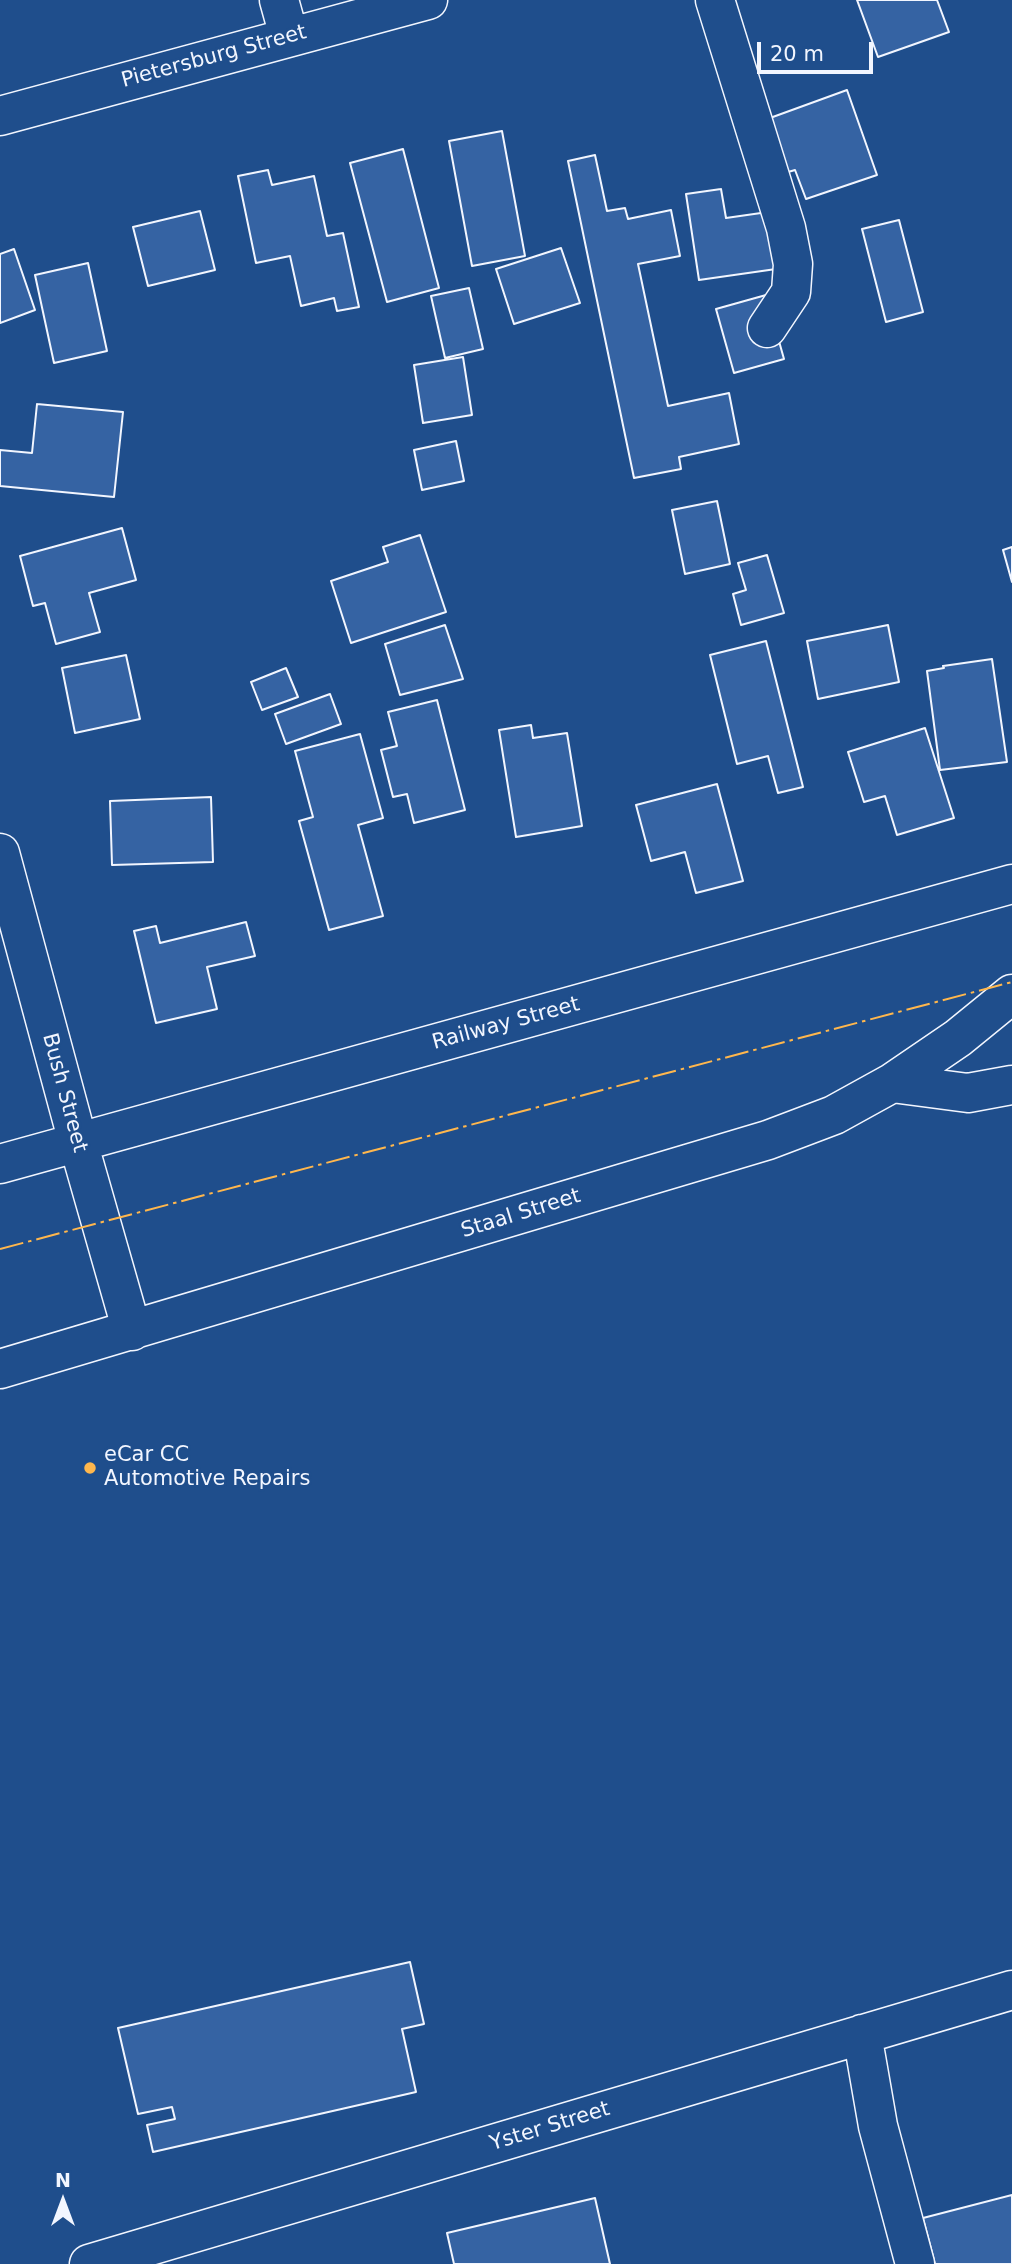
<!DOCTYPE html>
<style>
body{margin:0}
#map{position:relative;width:1012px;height:2264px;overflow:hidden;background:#1f4e8c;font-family:"DejaVu Sans",sans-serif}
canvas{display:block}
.north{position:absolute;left:28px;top:2166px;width:70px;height:70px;-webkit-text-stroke:5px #1f4e8c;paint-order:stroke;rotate:0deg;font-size:19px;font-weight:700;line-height:28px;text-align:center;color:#f2f6ff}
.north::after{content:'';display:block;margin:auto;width:24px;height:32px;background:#f2f6ff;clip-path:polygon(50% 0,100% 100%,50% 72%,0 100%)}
.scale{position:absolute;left:757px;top:42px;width:116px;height:32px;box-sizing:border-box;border:4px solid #f2f6ff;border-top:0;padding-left:9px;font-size:21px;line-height:24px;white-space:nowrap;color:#f2f6ff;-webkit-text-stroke:5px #1f4e8c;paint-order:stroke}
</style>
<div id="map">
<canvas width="1012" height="2264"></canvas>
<div class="north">N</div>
<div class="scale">20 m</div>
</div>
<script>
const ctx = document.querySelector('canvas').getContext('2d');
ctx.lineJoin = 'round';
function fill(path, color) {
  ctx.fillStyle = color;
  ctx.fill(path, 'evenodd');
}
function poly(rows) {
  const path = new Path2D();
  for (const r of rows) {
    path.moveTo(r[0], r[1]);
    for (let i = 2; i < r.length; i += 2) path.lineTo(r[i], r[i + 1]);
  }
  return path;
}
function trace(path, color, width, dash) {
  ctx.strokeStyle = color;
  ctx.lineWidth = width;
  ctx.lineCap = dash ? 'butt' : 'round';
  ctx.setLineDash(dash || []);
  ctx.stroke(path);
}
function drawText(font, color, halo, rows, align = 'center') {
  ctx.font = font + ' "DejaVu Sans",sans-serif';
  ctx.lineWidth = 5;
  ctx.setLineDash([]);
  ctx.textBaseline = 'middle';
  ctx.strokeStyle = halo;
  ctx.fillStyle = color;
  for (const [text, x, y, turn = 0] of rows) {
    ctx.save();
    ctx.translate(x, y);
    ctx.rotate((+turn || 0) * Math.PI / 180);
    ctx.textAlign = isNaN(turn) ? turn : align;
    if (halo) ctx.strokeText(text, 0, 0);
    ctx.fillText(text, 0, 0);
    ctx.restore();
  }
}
const building = poly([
 [857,0,937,0,949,32,878,57,857,0],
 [847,90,877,175,806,199,795,170,778,175,759,122,847,90],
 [502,131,525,256,472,266,449,141,502,131],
 [403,149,439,288,387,302,350,163,403,149],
 [595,155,607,211,625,208,628,219,671,210,680,256,638,264,668,406,729,393,739,444,679,457,681,469,634,478,568,161,595,155],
 [268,170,272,185,314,176,327,236,343,233,359,307,337,311,334,298,301,306,290,256,256,263,238,176,268,170],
 [721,189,726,218,782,210,790,267,699,280,686,194,721,189],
 [200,211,215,270,148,286,133,227,200,211],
 [899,220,923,312,886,322,862,229,899,220],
 [561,248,580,303,514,324,496,269,561,248],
 [14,249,35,310,0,323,0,254,14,249],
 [88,263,107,351,54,363,35,275,88,263],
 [469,288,483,349,445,358,431,296,469,288],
 [766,295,784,359,734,373,716,309,766,295],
 [463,357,472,415,423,423,414,365,463,357],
 [37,404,123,412,114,497,0,486,0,450,32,453,37,404],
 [456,441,464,481,422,490,414,450,456,441],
 [717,501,730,564,685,574,672,510,717,501],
 [122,528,136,580,89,593,100,632,56,644,45,603,33,606,20,556,122,528],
 [420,535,446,612,351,643,331,581,388,562,383,547,420,535],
 [1012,547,1012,582,1003,550,1012,547],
 [767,555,784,613,741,625,733,594,746,590,738,563,767,555],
 [445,625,463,679,400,695,385,644,445,625],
 [888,625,899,682,818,699,807,641,888,625],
 [766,641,803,787,778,793,768,756,737,764,710,655,766,641],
 [126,655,140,719,75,733,62,668,126,655],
 [992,659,1007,762,940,770,927,671,944,668,943,666,992,659],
 [286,668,298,697,262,710,251,682,286,668],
 [330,694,341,724,286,744,275,714,330,694],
 [437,700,465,810,414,823,407,794,393,797,381,750,397,746,388,712,437,700],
 [531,725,533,738,567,733,582,826,516,837,499,730,531,725],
 [925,728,954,818,897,835,885,796,864,802,848,752,925,728],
 [360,734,383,818,358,825,383,916,329,930,299,821,313,817,295,751,360,734],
 [717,784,743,881,696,893,685,852,651,861,636,805,717,784],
 [211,797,213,862,112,865,110,801,211,797],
 [246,922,255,956,207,967,217,1009,156,1023,134,931,156,926,160,943,246,922],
 [410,1962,424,2024,402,2029,416,2092,153,2152,147,2125,175,2119,172,2107,138,2114,118,2028,410,1962],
 [1012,2195,1012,2264,935,2264,923,2218,1012,2195],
 [595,2198,610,2264,454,2264,447,2233,595,2198]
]);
fill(building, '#3563a3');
trace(building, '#f2f6ff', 2);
const minor = poly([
 [279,0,289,36],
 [715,0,786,228,793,264,791,292,767,328],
 [0,116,428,0],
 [0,853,78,1142,132,1331],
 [892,1083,968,1093,1012,1085],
 [0,1164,1012,884],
 [0,1369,768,1140,834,1115,892,1083,958,1038,1012,994],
 [862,2034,878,2126,915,2264],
 [89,2264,1012,1990]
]);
trace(minor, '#f2f6ff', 41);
trace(minor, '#1f4e8c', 38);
trace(poly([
 [0,1249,1012,982]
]), '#ffb74d', 2, [24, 5, 3.5, 5]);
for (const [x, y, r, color] of [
 [90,1468,7,"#ffb74d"]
]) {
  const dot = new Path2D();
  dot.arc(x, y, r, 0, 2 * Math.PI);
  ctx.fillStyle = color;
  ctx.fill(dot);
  trace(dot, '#1f4e8c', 2.5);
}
drawText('21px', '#f2f6ff', '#1f4e8c', [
 ["Pietersburg Street",214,57,-15],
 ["Railway Street",506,1024,-15],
 ["Bush Street",64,1093,75],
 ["Staal Street",521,1214,-17],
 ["Yster Street",550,2127,-17]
]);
drawText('21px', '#f2f6ff', '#1f4e8c', [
 ["eCar CC",104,1456],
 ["Automotive Repairs",104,1480]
], 'left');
</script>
